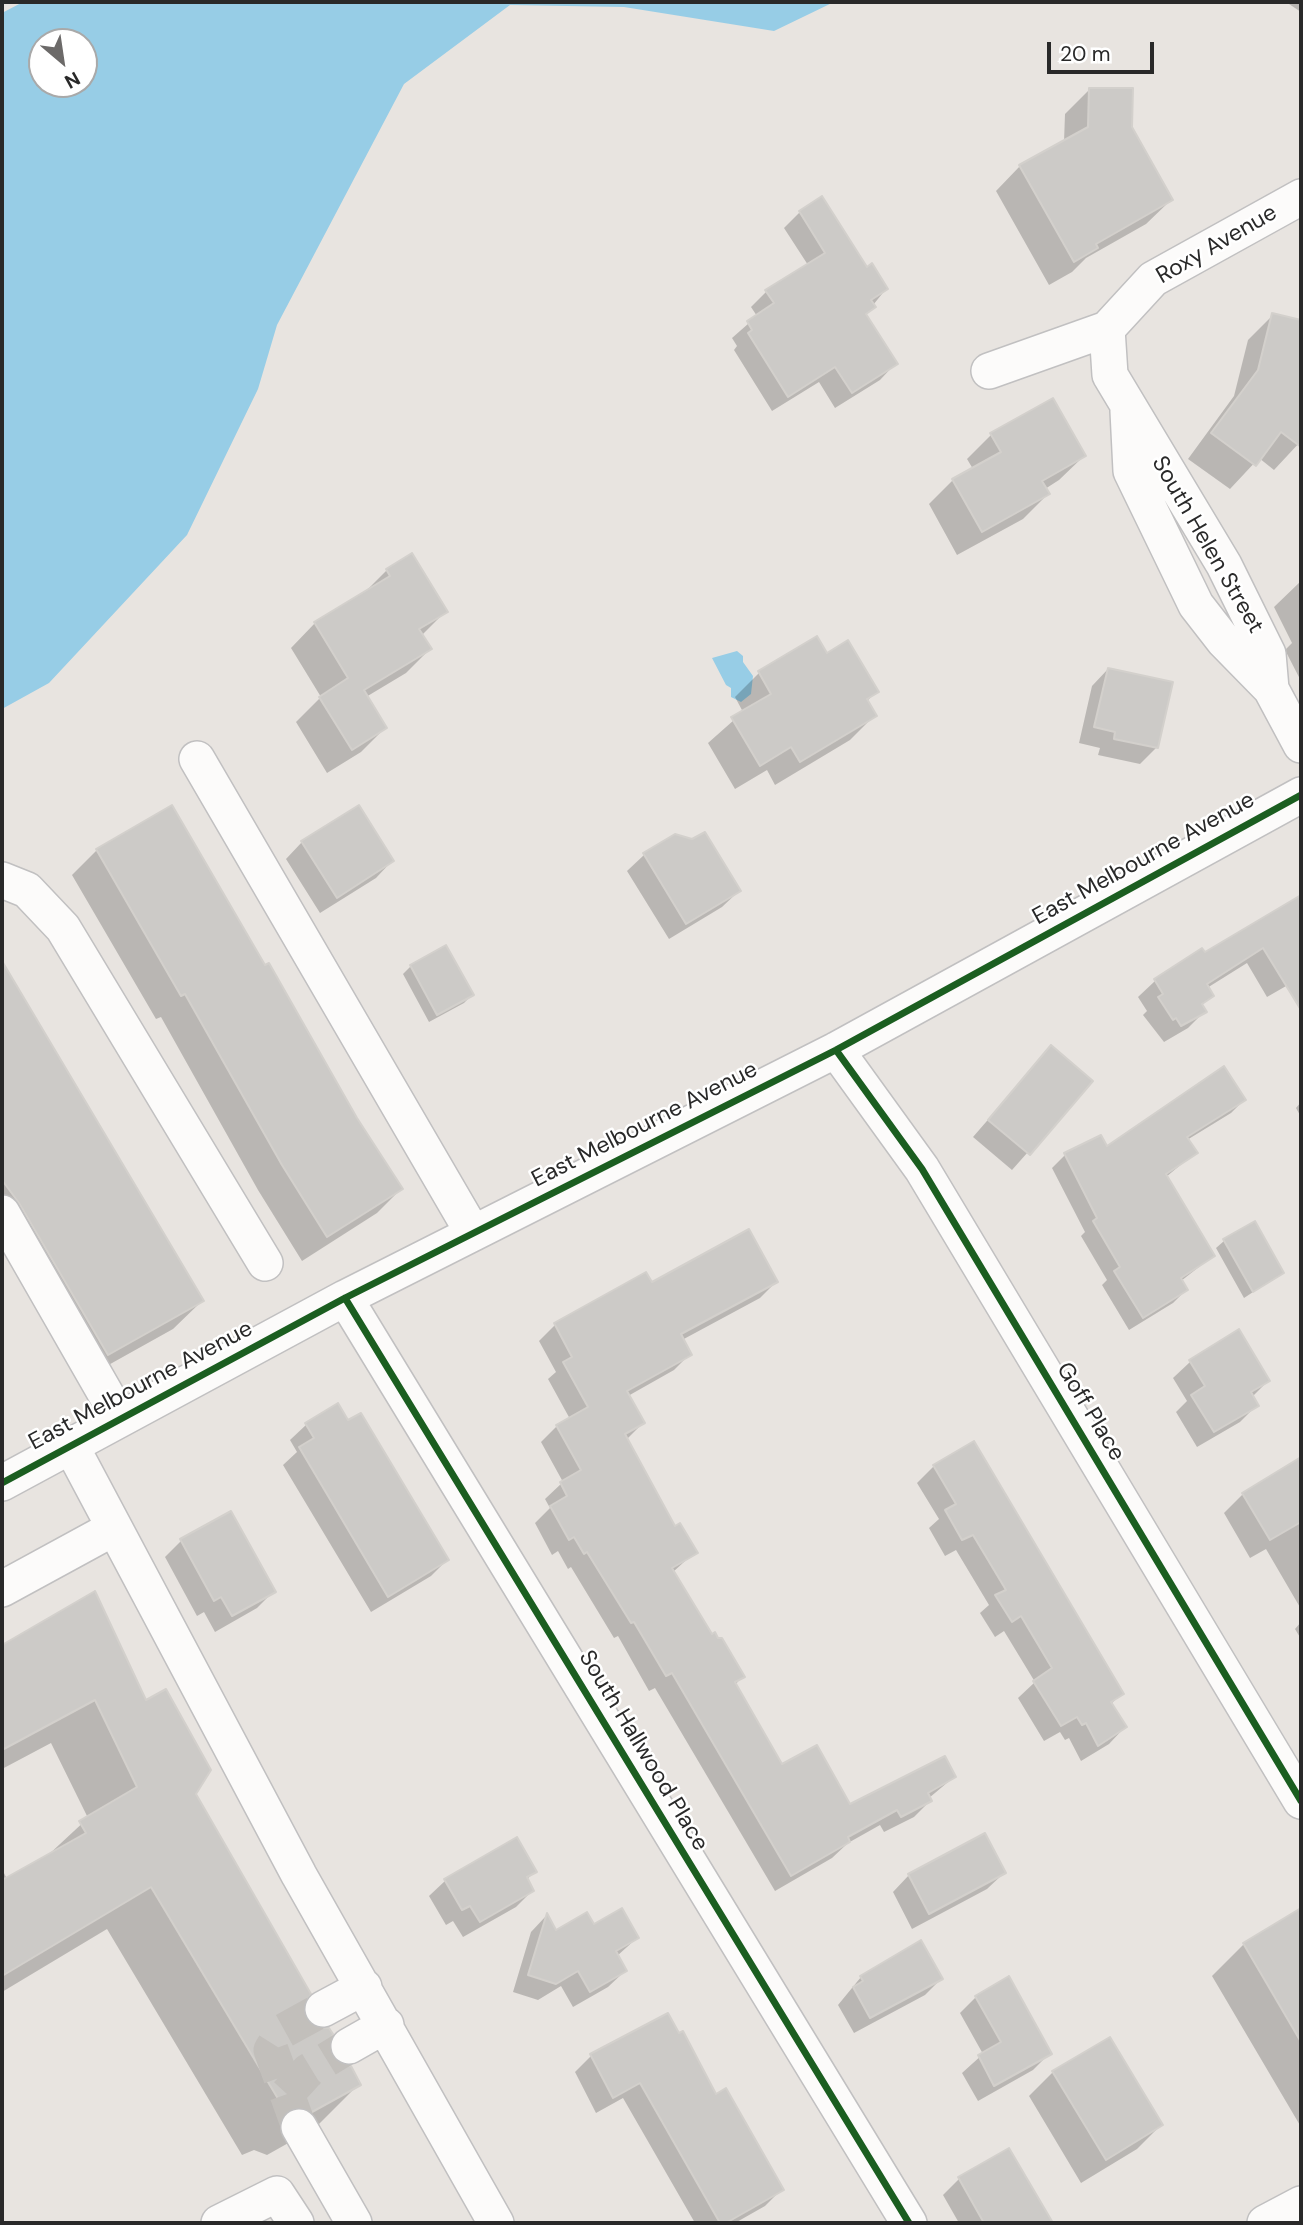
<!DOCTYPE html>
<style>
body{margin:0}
#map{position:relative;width:1303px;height:2225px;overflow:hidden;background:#e8e4e0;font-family:"DM Sans",sans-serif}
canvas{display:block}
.frame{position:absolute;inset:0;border:4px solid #292929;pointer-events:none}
.north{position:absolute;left:28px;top:28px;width:70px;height:70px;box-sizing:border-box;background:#fff;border:2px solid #a9a9a9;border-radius:50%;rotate:151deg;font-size:19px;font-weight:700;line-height:28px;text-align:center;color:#292929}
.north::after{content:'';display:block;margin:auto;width:24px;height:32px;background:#6c6a69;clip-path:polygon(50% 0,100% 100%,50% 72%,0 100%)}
.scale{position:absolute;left:1047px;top:42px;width:107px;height:32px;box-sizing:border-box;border:4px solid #292929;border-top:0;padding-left:9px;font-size:21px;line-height:24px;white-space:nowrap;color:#292929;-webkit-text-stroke:5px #fff;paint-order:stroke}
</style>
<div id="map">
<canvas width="1303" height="2225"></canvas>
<div class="frame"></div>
<div class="north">N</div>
<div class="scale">20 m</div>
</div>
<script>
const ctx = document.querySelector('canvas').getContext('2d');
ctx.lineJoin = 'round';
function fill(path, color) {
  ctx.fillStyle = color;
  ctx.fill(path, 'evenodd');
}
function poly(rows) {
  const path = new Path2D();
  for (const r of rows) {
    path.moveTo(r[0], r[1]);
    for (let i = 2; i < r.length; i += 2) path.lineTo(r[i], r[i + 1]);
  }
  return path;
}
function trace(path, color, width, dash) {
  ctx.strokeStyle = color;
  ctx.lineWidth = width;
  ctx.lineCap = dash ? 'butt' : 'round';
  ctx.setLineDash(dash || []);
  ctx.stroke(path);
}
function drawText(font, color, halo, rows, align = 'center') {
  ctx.font = font + ' "DM Sans",sans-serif';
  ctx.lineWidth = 5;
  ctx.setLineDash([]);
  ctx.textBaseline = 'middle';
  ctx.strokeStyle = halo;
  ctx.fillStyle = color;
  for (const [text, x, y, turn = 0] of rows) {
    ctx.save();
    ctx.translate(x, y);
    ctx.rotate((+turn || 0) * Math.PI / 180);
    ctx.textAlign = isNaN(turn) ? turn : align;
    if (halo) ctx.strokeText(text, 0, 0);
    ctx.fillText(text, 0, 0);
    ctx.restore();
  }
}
fill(poly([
 [23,2,834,2,774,31,624,7,510,5,404,84,277,325,258,389,187,535,49,683,2,709,2,13],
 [42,42,84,42,84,84,42,84],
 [737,651,743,656,743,662,753,676,751,694,741,702,731,697,731,688,726,685,712,658]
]), '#97cde6');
fill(poly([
 [1286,2,1301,2,1301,12],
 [1089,90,1130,128,1171,200,1146,224,1086,258,1072,272,1049,285,996,191,1020,166,1064,142,1065,114],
 [800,212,886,289,865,315,895,364,880,380,835,408,819,382,772,411,734,350,737,346,732,338,757,316,751,307,767,291,808,265,784,228],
 [1273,315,1301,322,1301,441,1274,470,1259,458,1230,489,1188,459,1234,396,1248,340],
 [991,435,1084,456,1059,480,1045,489,1048,494,1023,519,957,555,929,504,953,480,973,469,967,459],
 [387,570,446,611,422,635,430,649,406,673,366,697,385,728,361,752,327,773,296,722,321,697,291,648,315,623,362,595],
 [1301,581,1301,681,1285,650,1292,643,1274,607],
 [826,656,877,691,866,702,874,716,850,740,775,785,767,770,735,789,708,743,743,712,735,697,759,673],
 [1108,669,1156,748,1140,764,1098,755,1100,748,1079,743,1092,686],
 [675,836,739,891,722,907,669,939,627,871,644,855],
 [302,842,392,861,376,878,320,913,286,859],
 [97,850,356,1119,401,1189,377,1213,302,1261,258,1190,161,1017,156,1019,72,875],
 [1301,897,1301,980,1300,978,1267,997,1247,963,1207,988,1212,996,1201,1006,1204,1012,1188,1028,1164,1042,1143,1015,1147,1011,1138,997,1155,981,1202,950,1205,954],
 [2,964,202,1301,173,1329,78,1382,2,1250],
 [411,966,472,995,464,1003,429,1022,403,974],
 [1051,1047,1091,1081,1012,1170,973,1137],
 [1244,1100,1231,1113,1187,1140,1195,1153,1166,1177,1213,1256,1181,1281,1186,1290,1173,1303,1129,1330,1102,1285,1107,1280,1081,1236,1085,1232,1052,1168,1065,1155,1106,1149],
 [1301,1102,1301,1117,1296,1108],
 [1224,1241,1282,1273,1244,1298,1216,1248],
 [645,1274,651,1284,776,1282,760,1298,682,1340,690,1354,674,1370,628,1396,643,1423,626,1440,674,1528,695,1552,673,1572,711,1636,742,1677,735,1685,781,1766,849,1806,954,1777,929,1798,930,1801,914,1817,884,1832,880,1825,848,1843,832,1858,775,1891,655,1688,649,1691,618,1636,614,1638,571,1567,568,1569,558,1551,552,1555,535,1523,550,1508,545,1499,563,1482,541,1442,557,1426,570,1419,548,1379,556,1372,539,1341,555,1325],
 [1239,1332,1268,1381,1252,1397,1257,1405,1240,1422,1197,1447,1176,1412,1187,1401,1173,1378,1190,1362],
 [307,1424,447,1560,431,1576,371,1612,283,1465,297,1452,290,1440],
 [973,1443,1122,1693,1111,1704,1125,1727,1109,1744,1081,1761,1069,1738,1065,1740,1060,1732,1044,1741,1018,1698,1035,1682,1004,1631,995,1637,980,1613,989,1605,956,1550,945,1556,929,1528,939,1519,917,1483,934,1466],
 [1301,1459,1301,1609,1266,1549,1250,1558,1224,1513,1243,1494],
 [230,1514,273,1592,257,1608,215,1632,204,1612,197,1616,165,1557,181,1541],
 [95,1594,145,1702,301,2007,304,2020,330,2056,359,2084,315,2128,267,2155,254,2150,242,2155,107,1929,2,1992,2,1869,7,1879,46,1857,88,1818,51,1743,2,1769,2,1647],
 [1301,1622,1301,1639,1295,1629],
 [535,1872,526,1880,532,1891,516,1907,463,1937,453,1921,446,1925,429,1896,446,1880],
 [1004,1873,987,1889,912,1929,893,1892,909,1875],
 [1301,1910,1301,2127,1212,1976,1244,1944],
 [546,1916,555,1932,637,1938,617,1956,625,1971,608,1987,573,2007,561,1986,538,2000,513,1992,531,1932],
 [861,1977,941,1979,925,1995,854,2033,838,2005],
 [976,1997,1049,2054,1033,2070,978,2101,962,2073,983,2054,960,2013],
 [591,2056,716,2096,782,2189,765,2206,735,2223,695,2223,623,2098,596,2113,575,2072],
 [1053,2072,1161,2125,1137,2149,1081,2183,1029,2096],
 [1008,2150,1051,2223,959,2223,943,2195,959,2179]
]), '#0003');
const building = poly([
 [1089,88,1133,88,1132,127,1173,200,1096,244,1098,248,1074,262,1019,165,1088,127,1089,88],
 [822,196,867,267,872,263,888,289,871,300,876,307,866,314,898,364,852,393,835,367,788,397,748,333,752,330,747,321,774,303,765,290,825,253,799,211,822,196],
 [1272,313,1301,320,1301,447,1281,432,1256,466,1211,433,1258,370,1272,313],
 [1053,398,1086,456,1042,481,1050,494,982,532,952,479,1001,452,990,433,1053,398],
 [412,553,448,612,419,629,432,649,364,690,387,728,352,750,319,697,348,678,314,622,390,576,386,569,412,553],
 [817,636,827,653,848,640,879,692,867,699,877,716,800,762,791,747,760,766,731,717,771,694,758,671,817,636],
 [1108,668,1173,682,1158,748,1114,739,1115,732,1094,727,1108,668],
 [172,805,265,965,269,963,357,1118,403,1189,327,1237,282,1165,185,994,181,996,96,849,172,805],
 [359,805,394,861,337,898,301,841,359,805],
 [705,832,741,891,686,924,643,853,675,834,692,839,705,832],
 [1301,895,1301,1010,1263,948,1207,984,1214,996,1202,1004,1207,1012,1181,1026,1176,1018,1173,1020,1158,997,1163,994,1154,979,1202,948,1205,952,1301,895],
 [446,945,474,995,437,1015,410,965,446,945],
 [2,961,204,1301,108,1355,19,1203,2,1180,2,961],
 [1051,1045,1093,1081,1030,1155,988,1120,1051,1045],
 [1224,1066,1246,1100,1187,1137,1198,1153,1166,1174,1215,1256,1181,1278,1188,1290,1143,1318,1114,1271,1120,1267,1093,1221,1097,1218,1064,1153,1101,1135,1107,1146,1224,1066],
 [1255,1221,1284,1273,1253,1292,1223,1239,1255,1221],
 [749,1229,778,1282,681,1334,692,1355,627,1391,645,1423,625,1434,675,1526,680,1523,698,1553,672,1568,712,1634,715,1632,718,1638,722,1638,745,1677,735,1682,782,1764,817,1745,850,1804,945,1756,956,1777,928,1793,932,1801,901,1817,897,1810,848,1837,850,1842,791,1876,672,1673,666,1676,634,1622,631,1623,587,1552,584,1554,574,1537,569,1540,550,1506,567,1496,560,1482,581,1470,556,1425,588,1407,563,1362,572,1357,554,1323,646,1272,652,1282,749,1229],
 [1239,1329,1270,1381,1251,1392,1259,1406,1214,1432,1191,1395,1205,1386,1189,1360,1239,1329],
 [338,1403,348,1420,361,1413,449,1560,388,1597,299,1447,314,1438,305,1423,338,1403],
 [974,1441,1124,1694,1111,1702,1127,1727,1098,1746,1086,1723,1082,1725,1077,1717,1061,1726,1033,1681,1052,1668,1021,1616,1012,1622,995,1595,1006,1590,973,1535,962,1540,945,1510,956,1504,933,1465,974,1441],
 [1301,1457,1301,1522,1270,1540,1242,1493,1301,1457],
 [231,1511,276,1592,232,1616,221,1597,214,1601,180,1539,231,1511],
 [95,1591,146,1700,166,1689,211,1770,196,1794,311,1994,303,2008,306,2019,313,2026,329,2028,333,2034,329,2045,331,2055,339,2064,351,2066,361,2085,312,2112,298,2107,286,2112,151,1887,2,1976,2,1880,86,1833,79,1821,137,1787,95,1700,2,1750,2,1645,95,1591],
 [985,1833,1006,1873,929,1914,908,1874,985,1833],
 [517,1837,537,1872,527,1877,534,1891,480,1922,470,1906,462,1910,444,1879,517,1837],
 [622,1908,639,1938,616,1951,627,1971,590,1992,578,1971,556,1984,528,1975,547,1913,556,1930,587,1912,594,1924,622,1908],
 [1301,1908,1301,2042,1243,1943,1301,1908],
 [921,1940,943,1979,870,2018,853,1987,863,1981,860,1976,921,1940],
 [1009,1976,1052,2054,994,2086,978,2055,1001,2042,975,1996,1009,1976],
 [668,2013,679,2033,683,2031,716,2094,726,2088,784,2190,726,2223,720,2223,640,2083,613,2098,590,2054,668,2013],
 [1110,2037,1163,2125,1106,2160,1052,2071,1110,2037],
 [1009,2148,1053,2223,984,2223,958,2177,1009,2148]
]);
fill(building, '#cccac7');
trace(building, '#d3d0cc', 2);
trace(poly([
 [287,2094,308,2071,349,2046],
 [299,2127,271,2050,283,2031,323,2009]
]), '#c2bfbb', 35, [35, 18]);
const minor = poly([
 [1107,329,1110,375,1224,565,1268,654,1271,689],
 [989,371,1107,329,1153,279,1301,197],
 [1128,411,1131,471,1196,605,1224,641,1271,689,1301,745],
 [197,759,473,1233],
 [2,880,27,890,63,928,265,1263],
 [836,1050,922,1169,1301,1801],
 [2,1213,120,1419],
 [345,1298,909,2223],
 [71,1446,299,1875,496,2223],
 [2,1483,345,1298,836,1050,1301,795],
 [2,1589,114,1528],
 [323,2009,364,1987],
 [349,2046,386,2025],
 [299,2127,354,2223],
 [219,2223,277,2194,296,2223],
 [1265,2223,1301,2204]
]);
trace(minor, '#c1c0c1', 38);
trace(minor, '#fcfbfa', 35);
trace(poly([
 [836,1050,922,1169,1301,1801],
 [345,1298,909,2223],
 [2,1483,345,1298,836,1050,1301,795]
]), '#1b5e20', 7);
drawText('23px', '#292929', '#fff', [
 ["Roxy Avenue",1217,245,-30],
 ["South Helen Street",1207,545,60],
 ["East Melbourne Avenue",1144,859,-29],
 ["East Melbourne Avenue",645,1125,-27],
 ["East Melbourne Avenue",141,1386,-28],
 ["Goff Place",1090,1412,59],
 ["South Hallwood Place",643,1751,59]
]);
</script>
